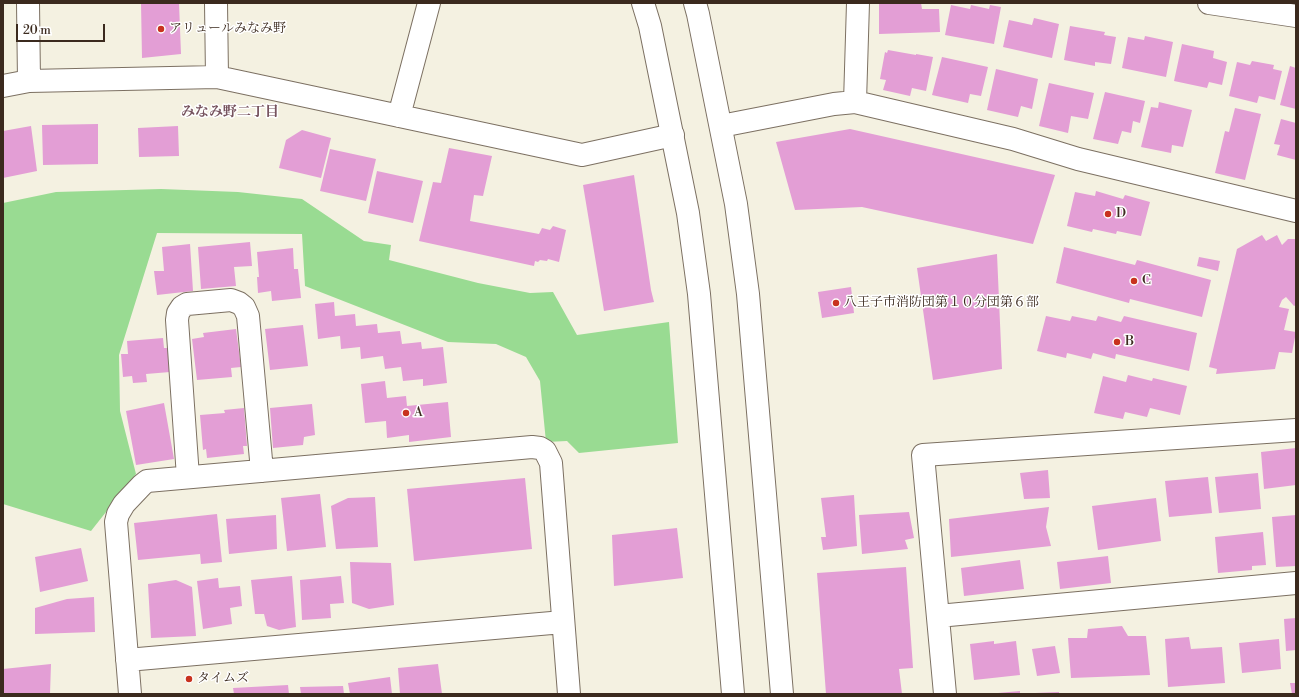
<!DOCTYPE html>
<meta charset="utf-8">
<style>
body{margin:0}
#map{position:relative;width:1299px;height:697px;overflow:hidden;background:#f4f1e1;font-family:"Libre Bodoni",serif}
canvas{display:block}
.frame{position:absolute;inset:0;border:4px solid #3b2a1e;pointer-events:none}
.scale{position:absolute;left:16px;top:24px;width:89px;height:18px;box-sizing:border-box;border:2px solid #3b2a1e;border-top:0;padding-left:5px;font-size:12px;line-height:14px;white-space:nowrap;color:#3b2a1e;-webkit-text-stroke:3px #fff;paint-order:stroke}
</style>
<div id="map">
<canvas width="1299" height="697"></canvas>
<div class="frame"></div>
<div class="scale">20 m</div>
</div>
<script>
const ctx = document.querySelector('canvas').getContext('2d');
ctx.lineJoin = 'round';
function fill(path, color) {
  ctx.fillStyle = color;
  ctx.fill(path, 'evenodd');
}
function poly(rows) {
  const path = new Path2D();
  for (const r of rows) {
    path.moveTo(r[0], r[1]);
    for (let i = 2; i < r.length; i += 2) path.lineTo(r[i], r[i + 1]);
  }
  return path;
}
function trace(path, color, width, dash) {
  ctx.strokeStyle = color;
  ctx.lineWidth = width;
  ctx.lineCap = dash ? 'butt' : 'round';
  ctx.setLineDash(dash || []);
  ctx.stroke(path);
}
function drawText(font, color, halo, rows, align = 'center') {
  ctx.font = font + ' "Libre Bodoni","Noto Serif JP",serif';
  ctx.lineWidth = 3;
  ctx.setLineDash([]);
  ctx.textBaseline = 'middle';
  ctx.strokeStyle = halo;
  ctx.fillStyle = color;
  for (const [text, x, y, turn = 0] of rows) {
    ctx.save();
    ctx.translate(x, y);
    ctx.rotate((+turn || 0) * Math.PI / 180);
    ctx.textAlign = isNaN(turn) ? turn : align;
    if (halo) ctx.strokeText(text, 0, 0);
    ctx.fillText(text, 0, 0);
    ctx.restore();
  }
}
fill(poly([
 [161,189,238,192,302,199,364,241,391,245,389,260,478,283,530,293,553,292,577,335,669,322,678,443,579,453,567,441,546,442,540,381,526,357,496,344,448,342,305,286,302,234,157,233,119,355,120,411,136,474,91,531,3,504,3,203,56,192]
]), '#99db92');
fill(poly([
 [141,3,179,3,181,54,142,58],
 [879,3,921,3,922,9,939,9,940,32,879,34],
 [951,5,970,9,971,5,989,9,990,5,1001,7,994,44,945,35],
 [1034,18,1059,24,1052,58,1003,47,1009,20,1032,25],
 [1070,26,1105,32,1104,35,1116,37,1111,64,1095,62,1095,66,1064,60],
 [1145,36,1173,42,1166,77,1122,68,1128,37,1144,40],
 [1182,44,1214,51,1213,58,1227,62,1222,85,1209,82,1207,88,1174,81],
 [888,50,916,55,916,54,933,57,926,91,912,88,910,96,883,90,886,80,880,79,885,52,887,53],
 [942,57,988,67,981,96,970,94,968,103,932,95],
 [1252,61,1274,65,1273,69,1282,71,1275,100,1259,96,1257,103,1229,96,1237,62,1250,65],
 [1290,66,1296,68,1296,109,1280,105],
 [996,69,1038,79,1032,109,1021,106,1018,117,987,110],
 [1049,83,1094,93,1088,119,1071,116,1068,133,1039,126],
 [1105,92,1145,101,1140,123,1133,121,1131,133,1122,131,1118,144,1093,139],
 [1159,102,1192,110,1183,147,1172,145,1171,153,1141,147,1151,107,1158,108],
 [1235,108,1261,114,1245,180,1215,173,1225,131,1229,132],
 [1281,119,1296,123,1296,160,1277,155,1280,145,1274,144],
 [98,124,98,164,43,165,42,125],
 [31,126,37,171,3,178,3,131],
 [178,126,179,156,139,157,138,128],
 [850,129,1055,175,1033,244,862,207,795,210,776,142],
 [302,130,331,138,321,178,279,168,286,140],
 [449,148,492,156,483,196,474,195,470,221,539,234,542,228,550,230,553,226,566,230,559,262,548,259,547,261,540,260,538,262,535,261,534,266,419,241,433,182,441,183],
 [330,149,376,159,366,201,320,191],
 [377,171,423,181,413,223,368,213],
 [634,175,651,290,654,302,604,311,583,185],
 [1096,191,1123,199,1125,195,1150,202,1141,236,1117,231,1116,234,1093,229,1092,232,1067,226,1075,192,1095,196],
 [1262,235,1266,241,1277,235,1282,245,1288,239,1296,239,1296,305,1294,306,1286,297,1282,300,1279,307,1289,309,1284,330,1296,332,1292,353,1279,352,1275,369,1216,374,1217,369,1209,367,1237,249],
 [250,242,252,266,234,267,236,286,201,289,198,247],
 [190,244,193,291,157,295,154,271,164,271,162,247],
 [1064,247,1135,265,1137,260,1211,280,1202,317,1130,299,1129,303,1056,283],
 [293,248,294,269,298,269,301,298,272,301,271,291,258,293,257,277,259,277,257,252],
 [997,254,1002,369,933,380,917,268],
 [1199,257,1220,261,1218,271,1197,266],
 [851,287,854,313,822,318,818,292],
 [334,302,335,316,355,314,356,326,377,324,378,333,400,331,402,344,421,342,422,349,443,347,447,383,423,386,423,379,403,381,401,367,385,369,383,356,361,359,360,347,341,349,340,336,318,339,315,304],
 [1046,316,1070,321,1072,316,1096,321,1098,316,1121,322,1124,316,1197,333,1189,371,1116,354,1115,359,1093,353,1091,359,1067,353,1066,358,1037,351],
 [303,325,308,366,270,370,265,329],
 [236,329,241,367,231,368,232,377,197,380,192,339,204,337,203,333],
 [163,338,164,348,168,348,170,372,146,374,147,382,133,383,132,376,123,377,121,354,128,354,127,341],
 [1128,375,1152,381,1153,378,1187,386,1180,415,1150,408,1147,417,1125,412,1123,419,1094,413,1103,376,1126,382],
 [385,381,387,398,406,396,407,406,448,402,451,437,409,442,409,435,387,438,386,421,365,423,361,384],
 [164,403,174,459,136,465,126,411],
 [312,404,315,435,304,437,303,445,273,448,270,408],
 [244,408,247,446,243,446,244,454,207,458,206,449,203,450,200,415,225,413,224,410],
 [1296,448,1296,485,1264,489,1261,452],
 [1048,470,1050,498,1024,499,1020,473],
 [1258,473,1261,509,1219,513,1215,477],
 [1208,477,1212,513,1169,517,1165,481],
 [525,478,532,549,414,561,407,489],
 [320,494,326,547,287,551,281,498],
 [854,495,857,546,823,550,821,537,826,537,821,498],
 [375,497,378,547,336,549,331,506,348,498],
 [1156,498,1161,541,1098,550,1092,506],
 [1049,507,1046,527,1051,546,951,557,949,519],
 [909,512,914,538,905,540,908,549,862,554,859,515],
 [217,514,222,562,201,564,200,554,138,560,134,523],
 [276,515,277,549,229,554,226,519],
 [1296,515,1296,566,1276,567,1272,517],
 [677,528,683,578,614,586,612,535],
 [1263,532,1266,565,1252,566,1252,570,1218,573,1215,537],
 [81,548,88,581,40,592,35,557],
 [1108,556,1111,583,1060,589,1057,562],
 [1020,560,1024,589,964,596,961,568],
 [350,562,391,563,394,605,369,609,352,603],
 [906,567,913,668,899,669,902,694,826,694,817,573],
 [292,576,296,627,279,630,267,626,264,614,255,614,251,580],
 [341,576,344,603,330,604,331,618,302,620,300,580],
 [218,578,219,588,240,586,242,606,230,608,232,624,203,629,197,581],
 [176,580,192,587,196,636,151,638,148,584],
 [94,597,95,632,35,634,35,608,67,599],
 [1296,618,1296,650,1286,651,1284,619],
 [1122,626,1128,636,1146,636,1150,675,1071,678,1068,638,1087,638,1088,629],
 [1189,637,1191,649,1222,647,1225,683,1168,687,1165,639],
 [1279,639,1281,669,1242,673,1239,643],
 [994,641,994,644,1016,641,1020,675,974,680,970,644],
 [1055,646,1060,673,1037,676,1032,649],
 [51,664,50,694,3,694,3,669],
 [438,664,442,694,400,694,398,668],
 [390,677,392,694,350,694,348,683],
 [1290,683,1296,683,1296,694,1292,694],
 [288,685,289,694,234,694,233,688],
 [343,686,344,694,301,694,300,687],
 [1020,691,1020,694,998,694,998,693],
 [1059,692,1059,694,1035,694,1035,693]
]), '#e39ed5');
const minor = poly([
 [28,3,29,81],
 [216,3,217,77],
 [1209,3,1296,16],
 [3,86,29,81,217,77,582,155,673,135],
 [855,102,1013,139,1078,159,1296,211],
 [399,116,429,3],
 [721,126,834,104,855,102,858,3],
 [188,477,177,320,178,313,182,307,187,304,231,300,239,303,244,307,248,316,262,471],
 [938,616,1296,583],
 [127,660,563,622],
 [130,694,116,522,118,514,124,504,142,485,147,481,532,447,540,448,545,451,551,463,569,694],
 [945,694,923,455,1296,430]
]);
const tertiary = poly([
 [643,3,650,26,688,213,699,294,733,694],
 [695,3,698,14,736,204,748,294,782,694]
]);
trace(minor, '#7c7062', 24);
trace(tertiary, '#7c7062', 24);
trace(minor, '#fff', 22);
trace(tertiary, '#fff', 22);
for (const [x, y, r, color] of [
 [161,29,4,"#c8321e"],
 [1108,214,4,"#c8321e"],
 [1134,281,4,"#c8321e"],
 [836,303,4,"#c8321e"],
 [1117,342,4,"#c8321e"],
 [406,413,4,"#c8321e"],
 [189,679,4,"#c8321e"]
]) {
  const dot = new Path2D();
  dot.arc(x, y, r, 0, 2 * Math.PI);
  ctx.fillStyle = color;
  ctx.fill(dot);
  trace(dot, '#fff', 1.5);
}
drawText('13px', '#3b2a1e', '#fff', [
 ["アリュールみなみ野",169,29],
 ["D",1116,214],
 ["C",1142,281],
 ["八王子市消防団第１０分団第６部",844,303],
 ["B",1125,342],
 ["A",414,413],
 ["タイムズ",197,679]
], 'left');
drawText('bold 14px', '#76535e', '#fff', [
 ["みなみ野二丁目",230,113]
]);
</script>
